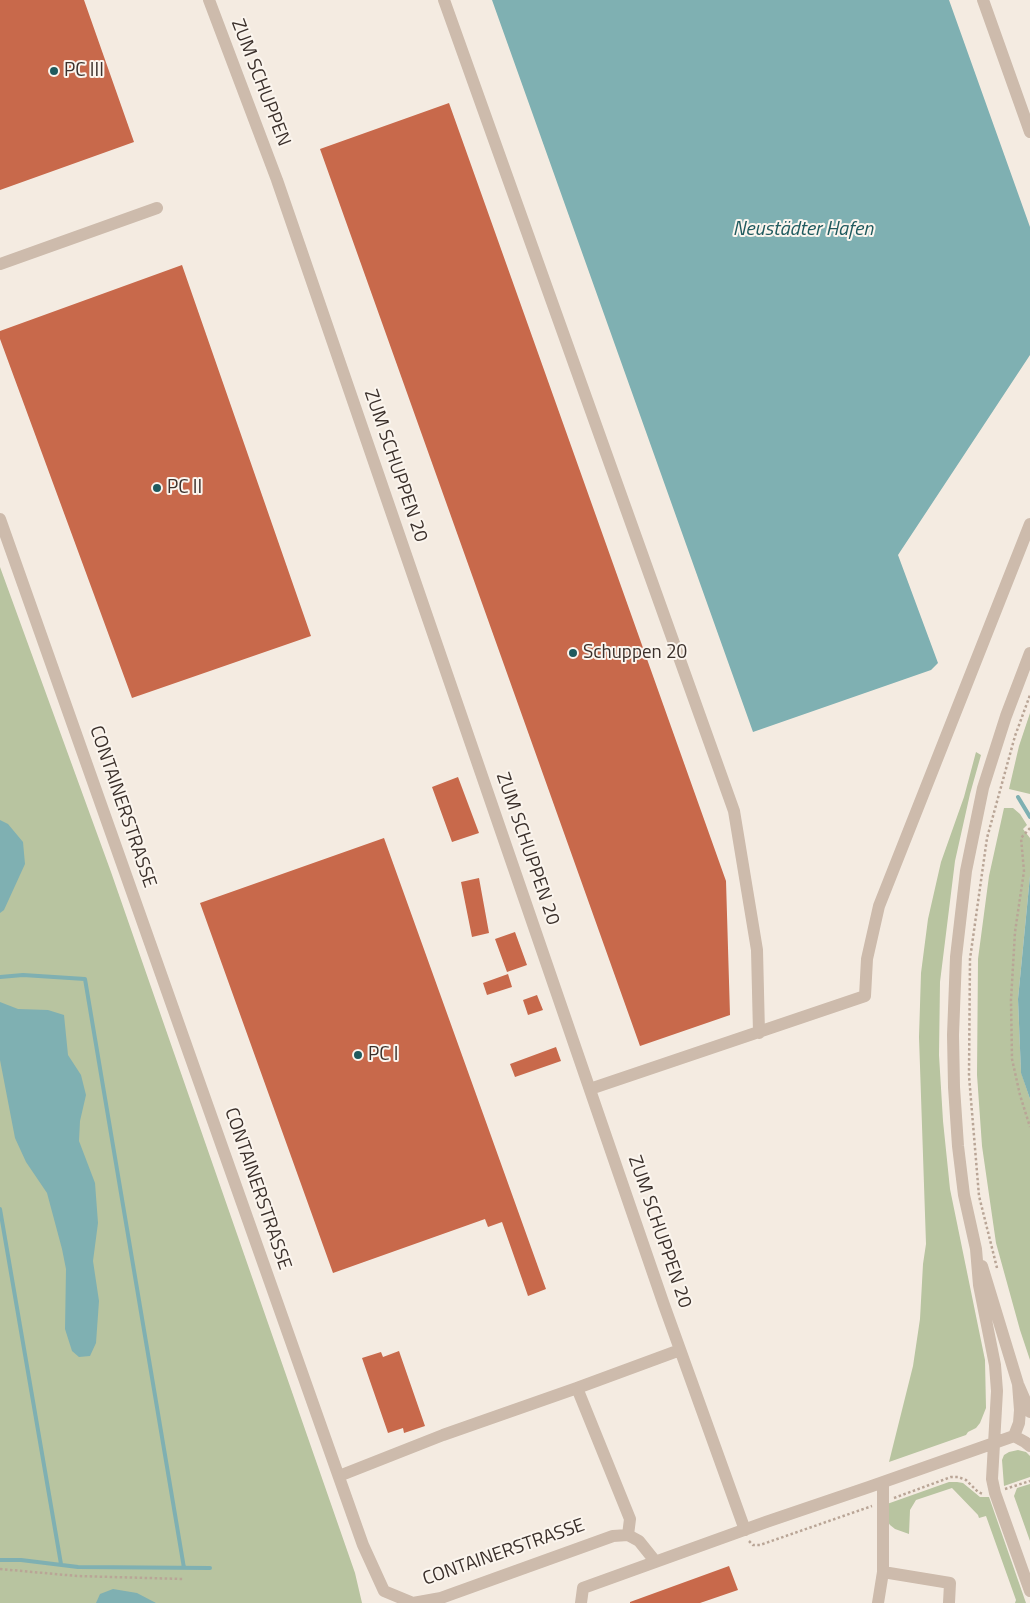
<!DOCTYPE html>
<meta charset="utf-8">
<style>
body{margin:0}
canvas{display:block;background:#f4ebe1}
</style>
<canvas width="1030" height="1603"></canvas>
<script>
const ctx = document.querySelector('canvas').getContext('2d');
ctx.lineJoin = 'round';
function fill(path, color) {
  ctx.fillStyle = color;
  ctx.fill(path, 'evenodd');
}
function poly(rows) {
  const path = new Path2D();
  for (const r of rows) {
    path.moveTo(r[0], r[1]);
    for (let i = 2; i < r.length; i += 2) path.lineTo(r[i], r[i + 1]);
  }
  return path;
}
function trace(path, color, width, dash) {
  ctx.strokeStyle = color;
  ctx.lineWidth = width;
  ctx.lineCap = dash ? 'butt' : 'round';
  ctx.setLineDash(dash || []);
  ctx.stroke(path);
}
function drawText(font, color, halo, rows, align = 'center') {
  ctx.font = font + ' "Titillium Web",sans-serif';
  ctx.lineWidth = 4;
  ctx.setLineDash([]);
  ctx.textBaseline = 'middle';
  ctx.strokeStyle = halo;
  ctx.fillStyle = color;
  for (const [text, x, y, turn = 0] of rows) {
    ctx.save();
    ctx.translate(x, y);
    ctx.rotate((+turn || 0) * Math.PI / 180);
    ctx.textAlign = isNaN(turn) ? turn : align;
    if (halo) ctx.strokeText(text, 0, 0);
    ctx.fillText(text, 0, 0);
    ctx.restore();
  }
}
fill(poly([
 [0,567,111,872,355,1573,362,1603,0,1603],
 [1030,713,1030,794,1009,789,1019,746],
 [976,752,981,755,970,794,955,861,940,982,939,1055,943,1121,950,1189,985,1360,986,1408,980,1423,976,1428,968,1432,966,1435,889,1462,913,1366,920,1319,923,1264,926,1244,919,1037,921,973,928,919,941,862,964,797],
 [1004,808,1013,808,1020,814,1027,825,1023,829,1030,838,1030,876,1018,999,1021,1072,1030,1099,1030,1360,1020,1330,996,1243,982,1146,977,1075,978,959,989,876],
 [1018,1450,1026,1452,1030,1456,1030,1477,1004,1486,1002,1460,1004,1455,1009,1452],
 [949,1482,957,1482,963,1483,980,1497,989,1497,1026,1603,1015,1603,1016,1600,986,1516,979,1518,978,1515,952,1488,916,1500,910,1510,909,1534,895,1529,890,1525,886,1519,887,1504],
 [1030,1484,1030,1541,1014,1496,1017,1488]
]), '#b8c4a0');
fill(poly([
 [492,0,949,0,1030,227,1030,355,898,555,938,663,931,670,753,732],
 [0,820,8,824,23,842,25,864,4,910,0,913],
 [1030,876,1030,1099,1021,1073,1018,999],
 [0,1002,18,1009,48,1010,64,1015,68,1055,81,1075,86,1095,80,1121,79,1141,95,1183,98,1223,93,1261,99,1301,96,1343,90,1356,79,1357,72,1351,65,1329,66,1269,62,1249,47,1193,26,1162,15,1138,0,1060],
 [113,1589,137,1593,156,1603,96,1603,100,1594]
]), '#7fb0b2');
trace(poly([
 [1018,797,1030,817],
 [0,977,23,975,85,979,184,1568],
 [0,1209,61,1564],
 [0,1560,21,1560,78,1567,210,1568]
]), '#7fb0b2', 4);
fill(poly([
 [0,0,84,0,134,142,0,190],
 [449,103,726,881,730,1015,640,1046,320,149],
 [182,265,311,636,132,698,0,339,0,331],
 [458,777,479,833,452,842,432,787],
 [384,838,546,1289,528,1296,502,1222,488,1227,485,1219,333,1273,200,903],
 [479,878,489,933,472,937,461,882],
 [515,932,527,965,507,972,495,939],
 [508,974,512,987,487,995,483,983],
 [537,995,543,1010,528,1015,523,1000],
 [556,1047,561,1061,515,1077,510,1064],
 [399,1351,425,1426,404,1433,403,1428,388,1433,362,1358,381,1352,383,1357],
 [729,1566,738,1590,700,1603,630,1603,630,1602]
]), '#c8694b');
trace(poly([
 [1030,828,1021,838,1024,871,1015,932,1011,1000,1012,1059,1020,1095,1030,1127],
 [997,1268,979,1196,969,1076,970,959,987,838,1015,736,1030,695],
 [1005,1489,1030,1481],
 [894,1498,951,1477,958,1477,966,1480,978,1492,983,1494],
 [749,1541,753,1545,760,1545,872,1506],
 [0,1569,77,1576,184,1579]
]), '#b9a596', 2.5, [2.5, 2.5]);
trace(poly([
 [209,0,277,180,664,1305,745,1530],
 [444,0,734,811,757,950,759,1033],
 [983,0,1030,132],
 [0,264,157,208],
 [0,519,363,1545,384,1591,413,1603,441,1598,613,1536,628,1535,639,1541,655,1561],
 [1030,653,1006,716,983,788,966,871,956,957,953,1035,954,1087,958,1146,964,1195,976,1249,979,1285,995,1365,997,1391,992,1479,995,1493,1030,1591],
 [590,1089,865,996,867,959,879,906,1030,524],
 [982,1266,1018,1384,1030,1412],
 [577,1388,680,1350],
 [1014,1436,1025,1442,1030,1446],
 [339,1476,443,1435,577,1388,630,1519,628,1535],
 [883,1572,950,1583,949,1603],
 [581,1603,583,1588,766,1522,869,1487,1014,1436,1019,1423,1020,1410,1018,1384],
 [878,1603,883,1572,883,1482]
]), '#cdbbac', 12);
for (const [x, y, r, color] of [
 [54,71,5,"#1f5a5e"],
 [157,488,5,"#1f5a5e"],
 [573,653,5,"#1f5a5e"],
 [358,1055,5,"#1f5a5e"]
]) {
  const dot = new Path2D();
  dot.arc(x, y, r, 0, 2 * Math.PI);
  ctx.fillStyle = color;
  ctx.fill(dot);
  trace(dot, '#fbf5ee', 2);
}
drawText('19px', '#3b302b', '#fbf5ee', [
 ["PC III",64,71],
 ["PC II",167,488],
 ["Schuppen 20",583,653],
 ["PC I",368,1055]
], 'left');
drawText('19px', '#3b302b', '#fbf5ee', [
 ["ZUM SCHUPPEN",260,83,69],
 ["ZUM SCHUPPEN 20",395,466,71],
 ["CONTAINERSTRASSE",122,807,71],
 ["ZUM SCHUPPEN 20",527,849,71],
 ["CONTAINERSTRASSE",257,1189,71],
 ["ZUM SCHUPPEN 20",659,1232,71],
 ["CONTAINERSTRASSE",504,1553,-19]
]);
drawText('italic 20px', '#1f5a5e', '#fbf5ee', [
 ["Neustädter Hafen",803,230]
]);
</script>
